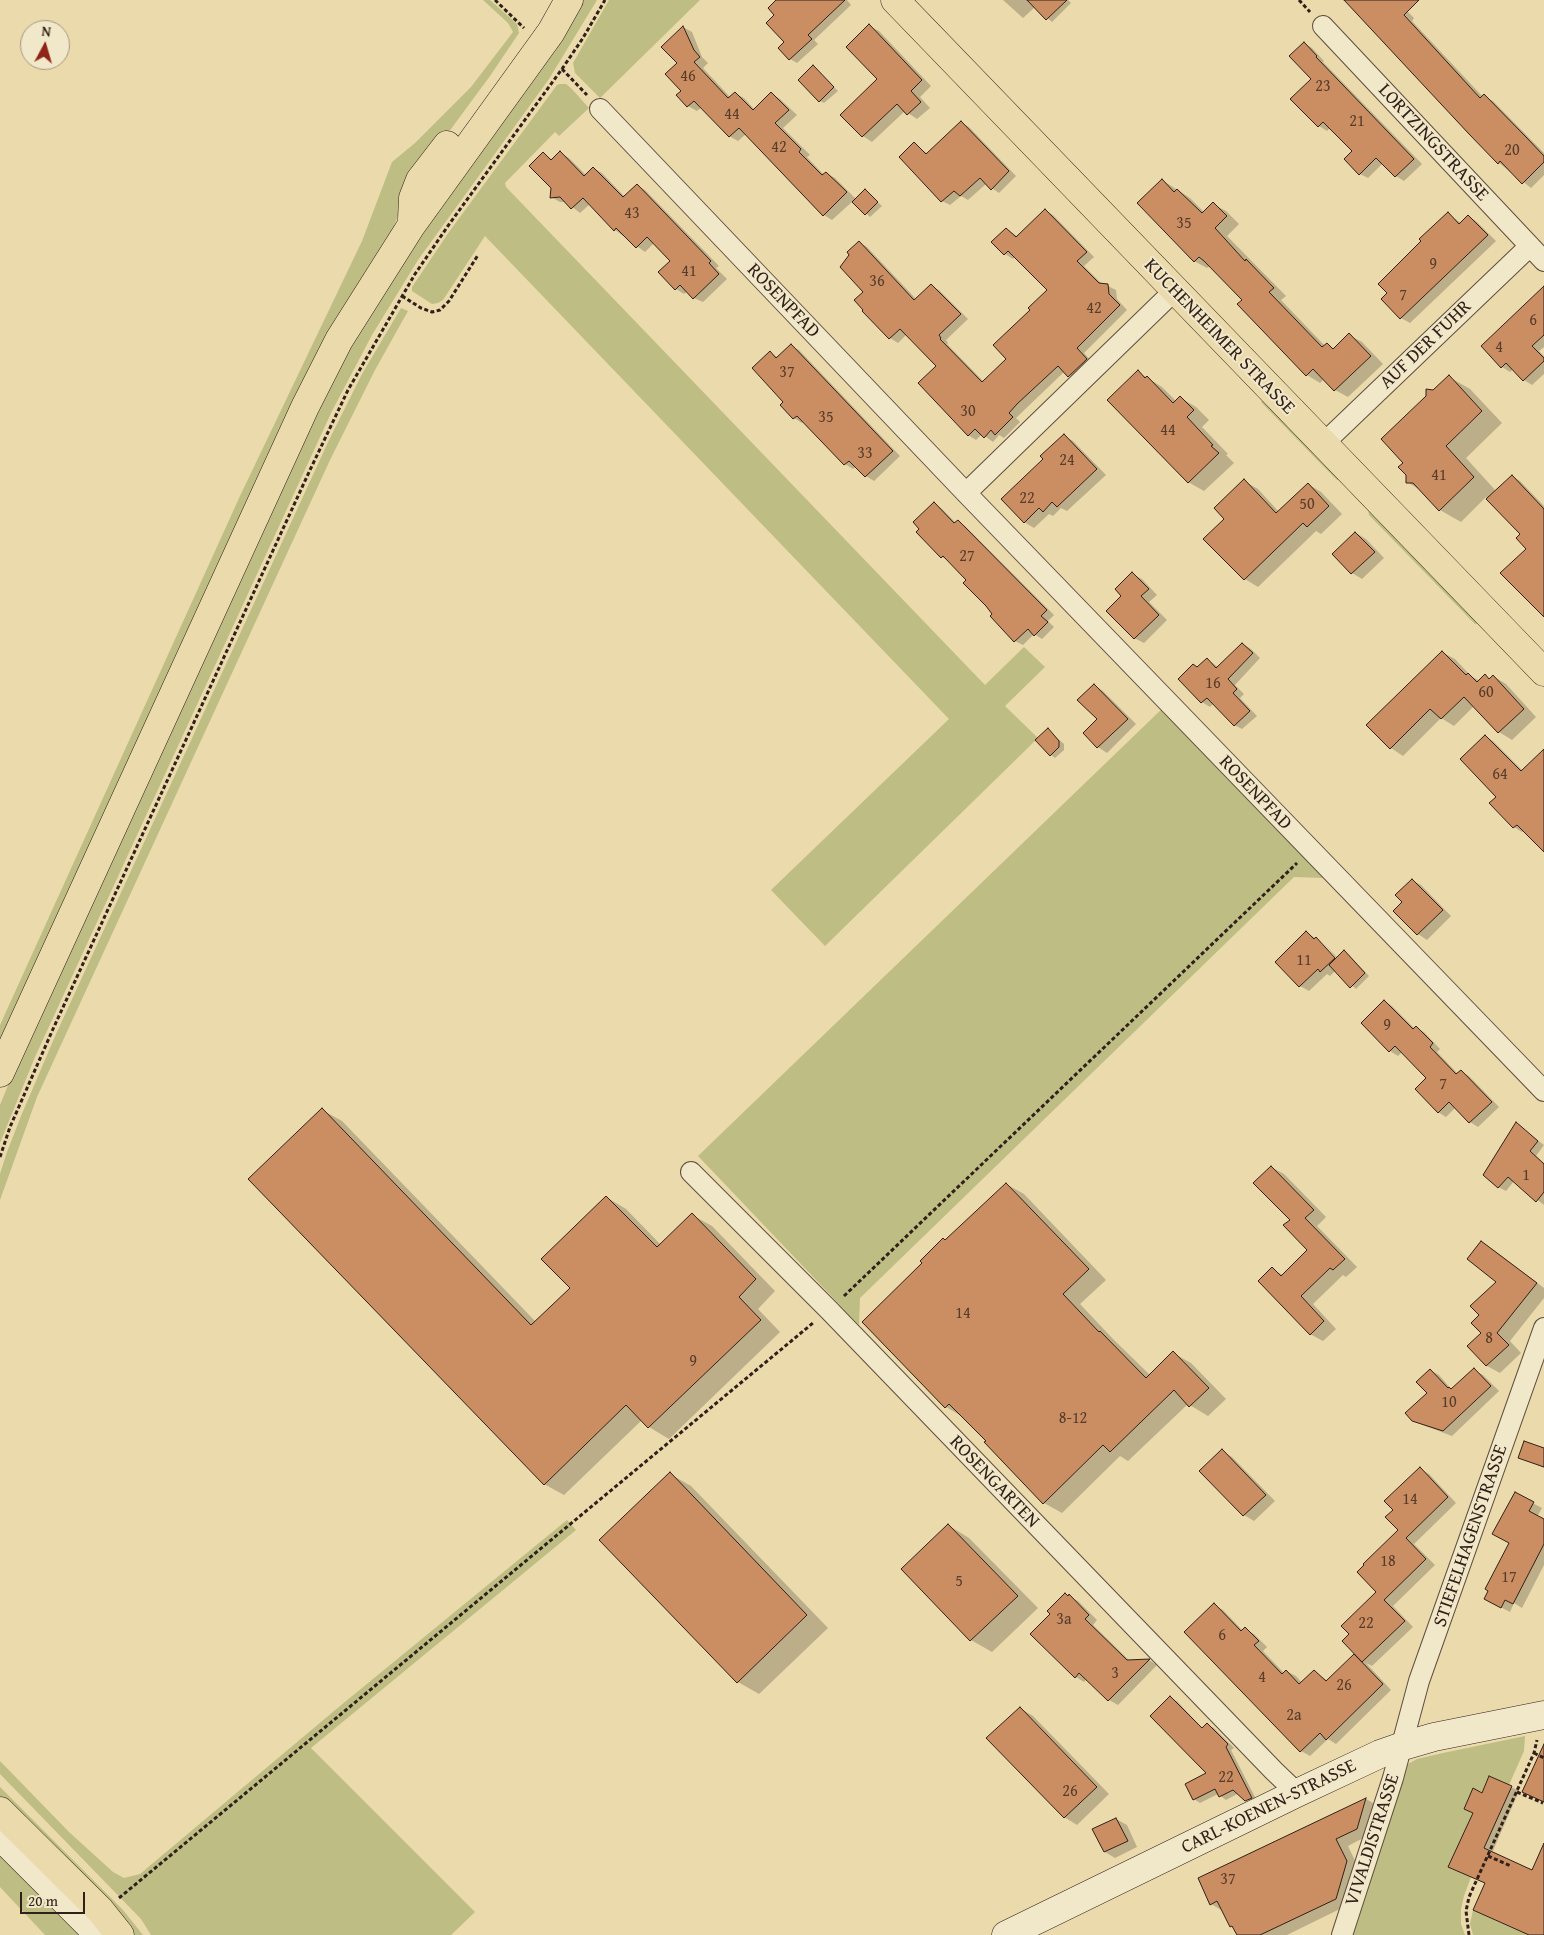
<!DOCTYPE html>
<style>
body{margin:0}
#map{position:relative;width:1544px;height:1935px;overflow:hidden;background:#eadaac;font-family:"Gentium Book Plus",serif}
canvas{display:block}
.north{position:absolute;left:20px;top:20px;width:50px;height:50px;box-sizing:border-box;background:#f1e7c9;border:1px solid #a49783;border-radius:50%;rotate:6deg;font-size:14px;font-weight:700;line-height:20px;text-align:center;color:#312019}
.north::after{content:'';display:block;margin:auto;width:18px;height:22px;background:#8f2418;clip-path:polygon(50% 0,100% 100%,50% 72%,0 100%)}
.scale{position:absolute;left:20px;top:1892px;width:65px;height:22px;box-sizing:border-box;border:2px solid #312019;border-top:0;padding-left:6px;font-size:15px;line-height:18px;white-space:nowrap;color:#312019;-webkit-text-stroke:4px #f1e7c9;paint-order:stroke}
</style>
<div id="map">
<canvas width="1544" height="1935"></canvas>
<div class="north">N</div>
<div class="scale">20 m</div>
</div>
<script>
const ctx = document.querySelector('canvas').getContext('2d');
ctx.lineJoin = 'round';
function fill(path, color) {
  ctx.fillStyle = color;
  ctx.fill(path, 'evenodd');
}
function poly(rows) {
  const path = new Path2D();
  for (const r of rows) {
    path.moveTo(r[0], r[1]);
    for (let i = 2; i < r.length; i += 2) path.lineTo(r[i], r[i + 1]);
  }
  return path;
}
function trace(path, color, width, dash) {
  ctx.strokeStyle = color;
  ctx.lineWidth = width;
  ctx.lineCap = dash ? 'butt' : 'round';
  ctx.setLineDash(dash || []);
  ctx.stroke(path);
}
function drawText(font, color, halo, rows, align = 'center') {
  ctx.font = font + ' "Gentium Book Plus",serif';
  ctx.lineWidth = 4;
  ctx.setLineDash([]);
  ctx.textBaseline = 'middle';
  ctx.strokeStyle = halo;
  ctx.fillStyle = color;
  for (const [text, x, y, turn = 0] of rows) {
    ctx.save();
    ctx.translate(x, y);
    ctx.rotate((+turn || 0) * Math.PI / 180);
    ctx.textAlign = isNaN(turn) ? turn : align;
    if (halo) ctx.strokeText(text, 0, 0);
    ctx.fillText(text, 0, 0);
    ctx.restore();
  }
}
fill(poly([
 [483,0,490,0,517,24,519,33,490,76,434,152,403,201,393,229,0,1042,0,1025,240,496,362,241,392,162,415,143,471,87,513,32,508,23],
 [583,0,597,0,549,79,418,260,372,335,332,411,35,1057,0,1143,0,1105,9,1083,303,440,353,342,386,285],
 [609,0,700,0,600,98,575,73,573,63],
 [560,84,566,84,571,88,589,108,559,136,555,132,505,183,506,187,985,685,1024,647,1045,667,1005,706,1038,738,825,946,771,890,949,719,485,236,443,300,438,303,432,304,412,291,412,287,449,232,557,85],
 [401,308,408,311,375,370,330,460,37,1097,0,1200,0,1174,7,1152,21,1116,56,1034,329,440,362,374],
 [1265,399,1340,480,1337,480,1325,468,1261,402],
 [1368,509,1480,623,1475,624,1469,618,1369,515],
 [1166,705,1324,878,1294,877,860,1298,859,1325,698,1156],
 [567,1520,576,1530,311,1748,475,1912,451,1935,151,1935,141,1919,0,1774,0,1761,69,1832,113,1872,124,1878,140,1874,340,1706],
 [1525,1736,1524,1751,1509,1785,1489,1776,1482,1793,1473,1789,1464,1809,1473,1813,1449,1867,1471,1877,1464,1896,1461,1909,1461,1924,1465,1935,1352,1935,1408,1764,1417,1759,1443,1753],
 [0,1787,123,1910,143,1935,132,1935,0,1800],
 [0,1852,82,1935,45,1935,0,1887],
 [1473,1910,1512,1928,1529,1935,1473,1935,1470,1924]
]), '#bebd84');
fill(poly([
 [778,0,847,0,851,5,814,40,818,44,797,63,790,59,779,48,785,42,775,16],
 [1003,0,1068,0,1071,3,1052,22,1035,7,1023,18],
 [1345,0,1396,0,1414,18,1412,21,1483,97,1484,96,1493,101,1544,153,1544,175,1531,188,1499,163],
 [869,26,879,31,931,86,920,97,930,108,917,119,905,111,872,142,863,136,842,115,879,79],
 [683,27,692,32,702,57,708,63,703,68,731,98,735,93,744,98,755,110,772,94,780,99,797,115,783,128,810,155,807,157,824,175,826,173,835,178,856,199,865,191,882,206,870,217,853,201,832,220,824,215,746,134,738,141,729,136,702,107,697,111,688,106,683,91,678,63],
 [1304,43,1312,48,1324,61,1323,62,1422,164,1404,181,1396,176,1383,163,1368,178,1360,174,1354,151,1330,128,1327,131,1319,126,1292,99,1313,79],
 [817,70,838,91,824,103,820,101],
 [962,123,969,127,1016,176,999,193,986,184,968,200,961,196,950,205,942,201,914,144,928,154],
 [561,153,569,158,586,175,593,168,602,173,625,197,637,185,645,190,719,266,716,268,727,279,703,302,694,298,688,291,684,294,676,289,672,261,654,243,645,252,615,230,590,204,580,213,566,202,560,202,551,197,552,188,543,154,553,160],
 [1162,180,1190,198,1204,212,1213,204,1226,211,1239,224,1227,236,1286,296,1281,300,1325,346,1327,345,1334,349,1349,335,1362,342,1383,364,1348,397,1335,390,1324,379,1320,383,1307,375,1239,305,1244,300,1210,266,1207,268,1194,261],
 [1045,210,1053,215,1094,257,1084,266,1103,285,1108,286,1116,290,1117,299,1127,310,1084,353,1094,364,1077,381,1065,371,1016,418,1020,422,1004,438,999,435,993,442,982,434,976,440,968,435,938,366,907,334,898,343,890,338,864,311,865,292,859,242,867,247,917,300,931,286,939,290,968,319,946,340,948,343,947,344,984,382,1008,359,1032,310,1049,290,1015,256,1013,259,1005,254,993,242,1007,229,1018,237],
 [1448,214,1461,223,1469,216,1477,222,1496,241,1410,323,1401,318],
 [1544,297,1544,347,1539,351,1544,356,1544,374,1532,385,1524,380,1513,369,1510,372,1502,367,1482,346],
 [791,346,799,350,900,456,874,481,866,476,856,466,853,469,845,464,804,421,802,423,794,418,785,402,770,353,779,358],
 [1138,372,1162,387,1177,402,1181,398,1196,407,1209,420,1202,427,1228,454,1226,455,1234,463,1204,491,1188,482],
 [1449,377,1470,389,1502,423,1466,458,1496,491,1512,476,1520,481,1544,506,1544,615,1533,544,1486,497,1461,522,1440,510,1422,491,1407,482,1405,463,1434,391],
 [1064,436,1073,441,1106,475,1067,511,1061,508,1053,516,1049,514,1034,528,1024,522,1044,459],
 [1244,481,1258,489,1279,512,1308,484,1321,492,1342,514,1321,534,1316,531,1258,587,1245,579,1226,519],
 [934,504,941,508,956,523,958,521,965,526,1054,615,1048,621,1054,627,1042,639,1034,634,1023,645,1015,641,991,616,993,614,965,583,968,580,950,561,942,557],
 [1356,533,1366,539,1384,558,1362,579,1352,573,1334,554],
 [1132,574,1142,579,1157,595,1149,602,1167,620,1144,643,1134,638,1123,596],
 [1243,644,1251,649,1260,658,1235,685,1244,694,1240,698,1257,716,1242,729,1234,725,1214,703,1210,707,1202,702,1207,659,1218,667],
 [1442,652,1455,659,1471,676,1480,681,1485,676,1490,679,1493,676,1506,684,1536,717,1512,740,1499,732,1474,706,1454,726,1441,718,1403,756,1391,748,1367,725],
 [1094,685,1103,691,1136,724,1107,753,1098,747,1085,733,1098,719],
 [1048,730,1064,744,1064,750,1055,758,1051,755],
 [1485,736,1493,741,1523,771,1544,751,1544,848,1524,830,1522,832,1514,827,1497,797],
 [1412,880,1421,885,1451,916,1427,940,1418,934,1395,911,1404,902],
 [1306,932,1321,942,1318,942,1339,963,1340,962,1323,943,1338,958,1344,952,1349,955,1369,976,1356,989,1335,971,1330,976,1327,974,1309,991,1300,986],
 [1384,1001,1392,1006,1415,1029,1416,1028,1424,1032,1440,1049,1437,1052,1458,1074,1461,1071,1469,1076,1499,1107,1478,1127,1470,1122,1456,1107,1446,1117,1438,1112,1428,1078,1402,1052,1398,1056,1390,1051],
 [322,1110,342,1121,536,1322,572,1288,606,1197,626,1209,661,1245,692,1215,712,1226,775,1291,758,1309,780,1332,669,1439,649,1427,642,1420,564,1495,544,1484],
 [1516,1124,1544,1145,1536,1156,1544,1163,1544,1205,1514,1181,1506,1191,1498,1187],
 [1271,1167,1284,1174,1326,1217,1317,1226,1357,1267,1346,1277,1343,1275,1313,1304,1336,1329,1323,1341,1310,1334,1272,1269,1283,1275,1309,1250,1291,1220],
 [1006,1184,1024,1194,1106,1280,1080,1304,1114,1340,1150,1375,1173,1353,1191,1363,1226,1399,1208,1416,1188,1404,1128,1461,1120,1456,1062,1513,1044,1503,963,1417,946,1407,946,1241],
 [1482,1242,1494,1250,1544,1288,1544,1298,1510,1341,1521,1353,1500,1373,1487,1366,1469,1346,1483,1333,1481,1315,1498,1282],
 [1430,1370,1439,1375,1452,1390,1474,1370,1483,1375,1499,1391,1452,1436,1423,1425,1413,1420,1428,1393],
 [1544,1449,1544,1468,1520,1457],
 [1222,1451,1232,1457,1275,1501,1254,1521,1244,1515,1201,1471],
 [1420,1469,1429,1474,1456,1503,1414,1544,1435,1565,1393,1606,1413,1627,1372,1666,1366,1663,1391,1690,1336,1744,1328,1739,1310,1756,1301,1751,1214,1605,1223,1610,1243,1631,1245,1629,1254,1634,1267,1647,1263,1651,1284,1673,1286,1671,1296,1676,1302,1683,1315,1672,1328,1681,1354,1656,1360,1659,1351,1635,1378,1592,1400,1530,1394,1510],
 [670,1474,691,1486,828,1628,759,1694,738,1682],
 [1515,1494,1542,1508,1537,1517,1544,1521,1544,1565,1522,1608,1514,1603,1510,1612,1485,1599,1511,1543],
 [948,1525,969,1538,1038,1608,992,1652,971,1640,903,1569],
 [1069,1596,1078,1601,1097,1620,1093,1625,1130,1661,1149,1660,1157,1665,1118,1705,1109,1700,1087,1679,1084,1682,1076,1677],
 [1170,1698,1177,1701,1203,1729,1208,1725,1214,1728,1234,1748,1231,1750,1257,1801,1253,1803,1239,1793,1226,1800,1218,1794,1200,1803,1194,1799,1186,1784,1208,1773],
 [1020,1708,1033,1716,1109,1794,1077,1825,1064,1817],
 [1511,1787,1519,1791,1492,1853,1532,1872,1544,1846,1544,1935,1529,1935,1474,1910,1486,1884,1458,1871,1483,1794],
 [1366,1799,1378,1806,1369,1835,1348,1846,1359,1869,1348,1905,1287,1935,1239,1935,1235,1928,1230,1926,1223,1911,1211,1904],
 [1116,1819,1127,1825,1137,1847,1115,1858,1105,1852,1094,1830]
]), '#0003');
const building = poly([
 [776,0,845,0,808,35,812,39,789,60,778,48,784,42,766,23,774,15,768,8,776,0],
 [1027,0,1067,0,1046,20,1027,0],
 [1344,0,1419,0,1404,15,1480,98,1484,94,1526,137,1544,156,1544,162,1522,184,1500,161,1498,164,1469,134,1344,0],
 [869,24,922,80,911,91,921,102,907,115,897,104,862,137,840,115,877,79,846,47,869,24],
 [683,26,694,50,700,57,694,62,728,98,735,92,753,110,771,92,789,110,775,123,801,149,799,152,822,175,826,172,847,192,823,216,739,128,729,137,694,101,687,107,676,95,681,91,665,74,677,63,661,47,683,26],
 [1304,42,1317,56,1316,57,1414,159,1395,177,1376,158,1359,175,1344,159,1352,151,1323,122,1318,127,1290,99,1311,79,1289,56,1304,42],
 [813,65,834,87,819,102,798,80,813,65],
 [961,121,1009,171,991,190,980,178,960,196,954,191,941,202,899,157,914,142,926,154,961,121],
 [560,151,584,176,593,167,623,197,637,184,711,261,709,263,719,274,693,299,680,285,675,290,658,272,670,261,647,237,636,248,616,228,614,231,583,198,571,209,560,197,550,198,551,188,529,166,543,152,551,160,560,151],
 [1162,179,1174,192,1177,189,1202,213,1213,202,1227,216,1215,228,1245,261,1246,259,1274,288,1269,292,1322,347,1327,343,1333,349,1349,333,1371,356,1334,391,1313,369,1306,376,1237,304,1242,300,1204,261,1199,257,1194,262,1137,203,1162,179],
 [865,189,878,202,865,215,852,202,865,189],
 [1045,209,1087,252,1077,261,1099,283,1108,284,1109,294,1120,305,1077,348,1087,359,1068,377,1058,366,1017,404,1009,413,1013,417,995,435,991,430,984,438,975,429,968,436,918,383,936,366,900,329,889,339,862,311,863,310,854,300,863,292,840,267,849,255,847,252,859,241,914,300,931,284,961,314,939,335,941,338,940,339,982,382,1006,359,993,345,1030,310,1028,308,1047,290,1008,251,1004,255,991,242,1006,228,1016,237,1045,209],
 [1448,212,1459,224,1468,215,1488,235,1400,319,1381,299,1387,293,1378,284,1421,241,1419,239,1448,212],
 [1544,286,1544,335,1532,346,1544,358,1544,361,1523,381,1506,363,1501,368,1481,346,1544,286],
 [791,344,893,451,865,477,849,461,844,465,797,416,793,419,780,405,783,402,752,368,770,351,776,358,791,344],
 [1138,370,1145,378,1147,376,1173,403,1180,396,1194,410,1187,417,1213,445,1211,446,1219,453,1188,483,1107,400,1138,370],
 [1449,375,1482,411,1446,446,1474,477,1439,511,1413,483,1406,483,1406,475,1398,467,1403,463,1381,439,1426,396,1426,389,1433,390,1449,375],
 [1064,434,1097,469,1057,507,1052,502,1043,512,1039,508,1024,523,1001,499,1043,459,1040,456,1064,434],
 [1512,475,1544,509,1544,617,1500,573,1526,549,1516,538,1520,534,1486,499,1512,475],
 [1244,479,1276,513,1308,483,1329,506,1307,527,1303,523,1244,580,1203,539,1224,519,1214,508,1244,479],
 [934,502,954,523,958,520,1047,610,1041,616,1048,622,1034,636,1028,629,1014,642,990,616,992,614,986,606,963,583,966,580,943,556,941,558,916,532,919,529,913,522,934,502],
 [1355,532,1375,552,1351,574,1332,554,1355,532],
 [1132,572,1149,589,1141,596,1159,615,1134,639,1106,611,1121,596,1115,589,1132,572],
 [1242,643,1253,653,1228,679,1237,689,1233,693,1250,711,1234,726,1207,698,1201,703,1178,679,1193,664,1197,667,1207,658,1216,668,1242,643],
 [1442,651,1466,675,1468,673,1477,682,1485,674,1489,679,1493,675,1524,709,1498,733,1464,697,1441,719,1430,709,1390,749,1366,725,1442,651],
 [1094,684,1128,719,1097,748,1083,733,1097,719,1077,700,1094,684],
 [1048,728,1059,741,1059,747,1050,756,1035,740,1048,728],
 [1485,735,1521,771,1544,749,1544,852,1517,825,1513,828,1489,803,1496,797,1460,759,1485,735],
 [1412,879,1443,910,1417,935,1393,911,1402,902,1395,895,1412,879],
 [1306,931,1314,939,1316,937,1335,958,1320,972,1318,969,1299,987,1275,962,1306,931],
 [1344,950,1365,973,1350,988,1329,965,1344,950],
 [1384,1000,1413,1029,1416,1026,1433,1043,1430,1047,1456,1074,1461,1070,1492,1102,1469,1123,1449,1102,1438,1113,1415,1089,1426,1078,1395,1046,1389,1052,1361,1023,1384,1000],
 [322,1108,531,1325,570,1288,541,1259,606,1196,657,1247,692,1213,756,1279,739,1297,761,1320,648,1428,626,1405,544,1485,248,1179,322,1108],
 [1516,1122,1538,1141,1530,1151,1544,1164,1544,1192,1536,1202,1508,1177,1498,1188,1483,1175,1516,1122],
 [1271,1166,1314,1210,1305,1218,1345,1259,1333,1270,1330,1268,1301,1296,1324,1321,1310,1335,1258,1281,1272,1267,1281,1276,1307,1250,1283,1225,1290,1220,1253,1183,1271,1166],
 [1006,1183,1089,1269,1063,1294,1099,1332,1100,1331,1146,1378,1173,1351,1209,1388,1189,1407,1174,1390,1110,1452,1103,1445,1043,1504,984,1442,986,1441,949,1404,945,1408,862,1322,922,1263,920,1261,943,1238,945,1240,1006,1183],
 [1481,1241,1537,1283,1497,1333,1509,1345,1486,1366,1467,1346,1481,1333,1471,1323,1479,1315,1470,1306,1496,1282,1467,1259,1481,1241],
 [1474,1368,1491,1386,1443,1431,1412,1421,1405,1413,1427,1393,1416,1382,1430,1369,1448,1388,1449,1387,1451,1389,1474,1368],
 [1524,1441,1544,1448,1544,1467,1518,1458,1524,1441],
 [1222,1449,1266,1495,1243,1516,1199,1471,1222,1449],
 [1420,1467,1448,1497,1406,1538,1426,1559,1384,1600,1405,1621,1362,1662,1342,1641,1349,1634,1341,1626,1376,1592,1357,1572,1364,1565,1363,1564,1398,1530,1385,1517,1393,1510,1384,1501,1420,1467],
 [670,1472,807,1615,737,1683,599,1540,670,1472],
 [1515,1492,1534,1502,1529,1511,1544,1519,1544,1544,1513,1604,1505,1600,1501,1608,1484,1599,1488,1591,1485,1589,1509,1543,1492,1534,1515,1492],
 [948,1524,1018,1596,970,1641,901,1569,948,1524],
 [1065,1593,1068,1596,1069,1594,1089,1615,1085,1619,1127,1660,1150,1659,1108,1701,1079,1673,1075,1678,1030,1634,1050,1614,1047,1611,1065,1593],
 [1214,1603,1241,1631,1245,1627,1259,1641,1254,1645,1282,1674,1286,1670,1299,1684,1314,1670,1326,1681,1354,1654,1383,1684,1326,1740,1320,1733,1300,1752,1184,1632,1214,1603],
 [1170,1696,1202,1728,1207,1723,1228,1744,1226,1747,1252,1798,1245,1801,1233,1790,1219,1797,1215,1789,1193,1800,1185,1784,1206,1773,1150,1716,1170,1696],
 [1020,1707,1097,1787,1064,1818,986,1738,1020,1707],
 [1544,1744,1544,1802,1522,1792,1544,1744],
 [1489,1776,1512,1786,1484,1848,1532,1870,1544,1843,1544,1935,1529,1935,1473,1910,1485,1883,1448,1867,1473,1813,1464,1809,1473,1788,1482,1793,1489,1776],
 [1366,1798,1357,1829,1336,1839,1347,1861,1336,1899,1260,1935,1237,1935,1232,1926,1230,1927,1217,1901,1210,1905,1198,1878,1366,1798],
 [1116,1818,1128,1841,1104,1852,1092,1829,1116,1818]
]);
fill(building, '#ca8e62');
trace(building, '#312019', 1);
const street = poly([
 [1323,26,1544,261],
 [600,109,966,493,1544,1091],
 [1323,444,1530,246],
 [966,493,1174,291],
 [691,1172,829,1310,1274,1771,1297,1793],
 [1342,1935,1393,1778,1419,1681,1544,1328]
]);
const secondary = poly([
 [0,1836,99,1935],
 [1006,1935,1297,1793,1380,1754,1403,1746,1434,1737,1544,1715]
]);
const primary = poly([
 [895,0,1544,672],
 [412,219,413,198,420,180,447,145],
 [0,1073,305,407,339,340,411,226,551,32,569,0],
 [0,1811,100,1910,120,1935]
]);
trace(street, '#5f4e3e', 22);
trace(secondary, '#312019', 29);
trace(primary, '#312019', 29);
trace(poly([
 [495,0,524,28],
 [1299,0,1310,12],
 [562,69,587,95],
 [402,296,421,308,432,312,440,310,449,301,478,255],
 [0,1157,10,1127,53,1029,310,470,348,390,415,274,450,223,562,69,583,38,605,0],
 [844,1296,1297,863],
 [1534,1753,1544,1758],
 [1517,1792,1543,1803],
 [1488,1856,1511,1866],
 [119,1898,813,1323],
 [1469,1935,1466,1911,1469,1897,1534,1753,1537,1740]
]), '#312019', 3, [4, 2.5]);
trace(street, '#f1e7c9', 20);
trace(secondary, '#f1e7c9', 28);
trace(primary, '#eadaac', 28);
drawText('16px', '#573c2b', null, [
 ["46",688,77],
 ["23",1323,87],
 ["44",732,115],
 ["21",1357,122],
 ["42",779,148],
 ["20",1512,151],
 ["43",632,214],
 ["35",1184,224],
 ["9",1433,265],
 ["41",689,272],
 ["36",877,282],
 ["7",1403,296],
 ["42",1094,309],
 ["6",1533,321],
 ["4",1499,348],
 ["37",787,373],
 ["30",968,412],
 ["35",826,418],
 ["44",1168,431],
 ["33",865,454],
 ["24",1067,461],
 ["41",1439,476],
 ["22",1027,499],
 ["50",1307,505],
 ["27",967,557],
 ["16",1213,684],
 ["60",1486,693],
 ["64",1500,775],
 ["11",1304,961],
 ["9",1387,1026],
 ["7",1443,1085],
 ["1",1526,1176],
 ["14",963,1314],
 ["8",1489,1339],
 ["9",693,1362],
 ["10",1449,1403],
 ["8-12",1073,1419],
 ["14",1410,1500],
 ["18",1388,1562],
 ["17",1509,1578],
 ["5",959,1582],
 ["3a",1064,1620],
 ["22",1366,1624],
 ["6",1222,1636],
 ["3",1115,1674],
 ["4",1262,1678],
 ["26",1344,1686],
 ["2a",1294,1716],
 ["22",1226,1778],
 ["26",1070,1792],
 ["37",1228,1880]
]);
drawText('19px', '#312019', '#f1e7c9', [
 ["LORTZINGSTRASSE",1433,143,47],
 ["ROSENPFAD",783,301,46],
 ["KUCHENHEIMER STRASSE",1219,337,46],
 ["AUF DER FUHR",1426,345,-44],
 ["ROSENPFAD",1255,793,46],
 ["ROSENGARTEN",994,1482,46],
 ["STIEFELHAGENSTRASSE",1471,1536,-71],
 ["CARL-KOENEN-STRASSE",1269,1807,-26],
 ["VIVALDISTRASSE",1373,1840,-72]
]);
</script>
